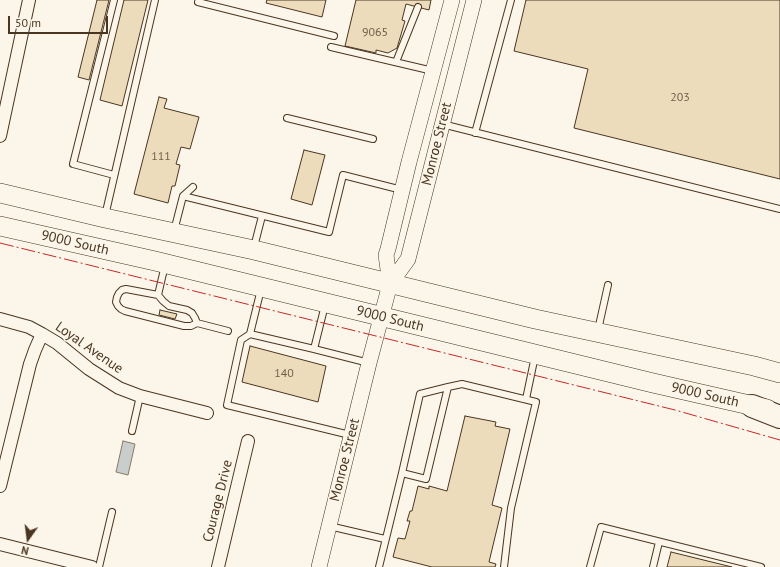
<!DOCTYPE html>
<style>
body{margin:0}
#map{position:relative;width:780px;height:567px;overflow:hidden;background:#fbf6e9;font-family:"PT Sans",sans-serif}
canvas{display:block}
.north{position:absolute;left:8px;top:519px;width:40px;height:40px;-webkit-text-stroke:3px #fbf6e9;paint-order:stroke;rotate:194deg;font-size:11px;font-weight:700;line-height:16px;text-align:center;color:#4a3520}
.north::after{content:'';display:block;margin:auto;width:14px;height:18px;background:#4a3520;clip-path:polygon(50% 0,100% 100%,50% 72%,0 100%)}
.scale{position:absolute;left:8px;top:16px;width:100px;height:18px;box-sizing:border-box;border:2px solid #4a3520;border-top:0;padding-left:5px;font-size:12px;line-height:14px;white-space:nowrap;color:#4a3520;-webkit-text-stroke:3px #fbf6e9;paint-order:stroke}
</style>
<div id="map">
<canvas width="780" height="567"></canvas>
<div class="north">N</div>
<div class="scale">50 m</div>
</div>
<script>
const ctx = document.querySelector('canvas').getContext('2d');
ctx.lineJoin = 'round';
function fill(path, color) {
  ctx.fillStyle = color;
  ctx.fill(path, 'evenodd');
}
function poly(rows) {
  const path = new Path2D();
  for (const r of rows) {
    path.moveTo(r[0], r[1]);
    for (let i = 2; i < r.length; i += 2) path.lineTo(r[i], r[i + 1]);
  }
  return path;
}
function trace(path, color, width, dash) {
  ctx.strokeStyle = color;
  ctx.lineWidth = width;
  ctx.lineCap = dash ? 'butt' : 'round';
  ctx.setLineDash(dash || []);
  ctx.stroke(path);
}
function drawText(font, color, halo, rows, align = 'center') {
  ctx.font = font + ' "PT Sans",sans-serif';
  ctx.lineWidth = 3;
  ctx.setLineDash([]);
  ctx.textBaseline = 'middle';
  ctx.strokeStyle = halo;
  ctx.fillStyle = color;
  for (const [text, x, y, turn = 0] of rows) {
    ctx.save();
    ctx.translate(x, y);
    ctx.rotate((+turn || 0) * Math.PI / 180);
    ctx.textAlign = isNaN(turn) ? turn : align;
    if (halo) ctx.strokeText(text, 0, 0);
    ctx.fillText(text, 0, 0);
    ctx.restore();
  }
}
const water = poly([
 [123,441,135,444,128,475,116,472,123,441]
]);
fill(water, '#c9cecd');
trace(water, '#887966', 1);
const building = poly([
 [97,0,109,0,89,80,78,77,97,0],
 [124,0,148,0,122,106,100,100,124,0],
 [267,0,326,0,322,17,266,3,267,0],
 [356,0,431,0,429,10,406,4,402,20,405,21,397,48,388,53,376,50,376,53,345,46,356,0],
 [526,0,780,0,780,179,574,128,588,69,514,51,526,0],
 [159,97,167,99,164,108,199,117,190,149,181,147,176,164,180,165,175,186,172,186,168,203,134,194,159,97],
 [304,150,325,155,312,205,291,199,304,150],
 [160,310,177,314,175,319,159,315,160,310],
 [250,346,326,366,318,402,242,382,250,346],
 [465,416,496,422,495,426,510,429,492,505,502,508,489,562,496,564,495,567,432,567,393,557,398,538,405,539,410,521,407,521,410,511,412,511,418,486,429,489,429,486,447,491,465,416],
 [671,552,732,567,667,567,671,552]
]);
fill(building, '#ecdcbc');
trace(building, '#4a3520', 1);
const service = poly([
 [114,0,73,164,114,175],
 [198,2,334,36],
 [331,47,433,71],
 [396,62,418,7],
 [287,118,373,139],
 [442,124,780,209],
 [475,133,511,0],
 [183,196,329,232,343,175,402,190],
 [105,216,155,0],
 [174,231,183,196,193,187],
 [254,247,262,216],
 [261,289,250,334,314,349,325,305],
 [158,295,165,265],
 [197,323,191,326,184,326,125,311,121,309,118,306,116,302,117,297,119,293,122,290,126,289,158,295,163,301,169,306,187,310,192,313,195,318,197,323,228,331],
 [598,330,608,285],
 [250,334,241,340,227,405,350,435],
 [314,349,369,363],
 [526,399,535,356],
 [132,431,140,396],
 [402,473,420,394,448,387],
 [329,526,385,539],
 [99,567,112,512],
 [379,567,402,473,426,479,448,387,462,384,536,402,511,508,504,567],
 [590,567,601,527,761,567],
 [653,567,659,542]
]);
const minor = poly([
 [0,136,29,0],
 [0,319,29,327,42,334,57,343,89,369,119,388,140,396,207,413],
 [0,486,30,364,35,350,42,334],
 [0,544,92,567],
 [218,567,248,441]
]);
const tertiary = poly([
 [390,284,408,259,474,0],
 [319,567,369,363,390,284,386,255,388,249,409,162,452,0]
]);
const primary = poly([
 [0,193,105,218,254,250,535,319,754,366,780,373],
 [0,226,155,261,653,383,767,409]
]);
const motorway = poly([
 [752,406,780,417]
]);
trace(service, '#4a3520', 8);
trace(minor, '#4a3520', 14);
trace(tertiary, '#4a3520', 16);
trace(primary, '#4a3520', 20);
trace(motorway, '#4a3520', 24);
trace(service, '#fbf6e9', 6);
trace(minor, '#fbf6e9', 12);
trace(tertiary, '#fbf6e9', 15);
trace(primary, '#fbf6e9', 19);
trace(motorway, '#fbf6e9', 22);
trace(poly([
 [0,243,675,410,780,440]
]), '#c62828', 1, [14, 3, 2, 3]);
drawText('12px', '#725f47', null, [
 ["9065",375,33],
 ["203",680,98],
 ["111",161,157],
 ["140",284,374]
]);
drawText('14px', '#4a3520', '#fbf6e9', [
 ["Monroe Street",437,144,-76],
 ["9000 South",75,243,13],
 ["9000 South",390,319,14],
 ["Loyal Avenue",89,348,35],
 ["9000 South",705,395,13],
 ["Monroe Street",345,460,-76],
 ["Courage Drive",218,501,-76]
]);
</script>
